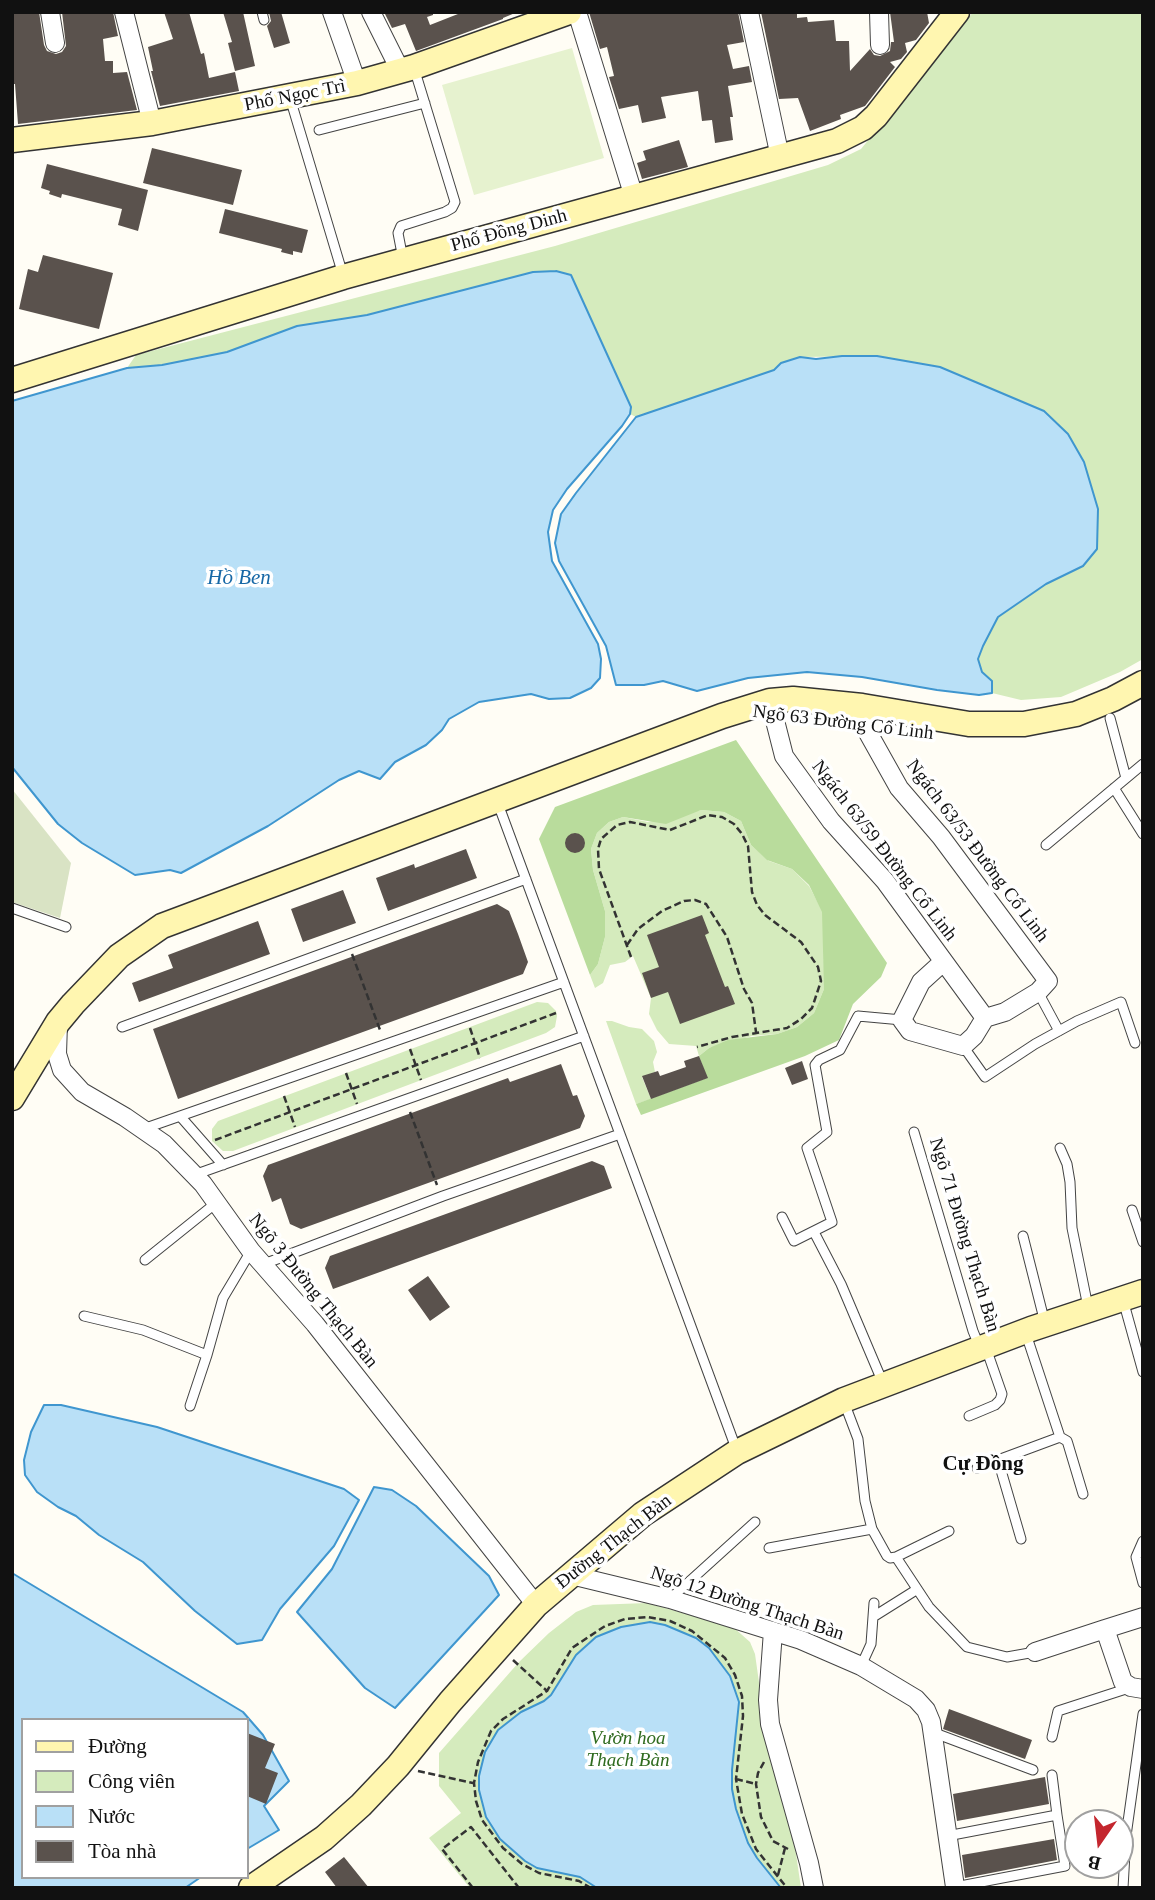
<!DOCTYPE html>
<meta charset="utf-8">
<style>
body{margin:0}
#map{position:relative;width:1155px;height:1900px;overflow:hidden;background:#fffdf5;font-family:Georgia,serif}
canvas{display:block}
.frame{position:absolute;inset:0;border:14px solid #111;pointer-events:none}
.legend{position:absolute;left:21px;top:1718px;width:228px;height:161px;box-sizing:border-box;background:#fff;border:2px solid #a0a0a0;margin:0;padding:9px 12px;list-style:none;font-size:21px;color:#111}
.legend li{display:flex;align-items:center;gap:14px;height:35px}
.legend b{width:35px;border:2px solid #a0a0a0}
.north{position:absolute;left:1064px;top:1809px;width:70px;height:70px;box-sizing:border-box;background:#fff;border:2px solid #a0a0a0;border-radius:50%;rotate:194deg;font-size:19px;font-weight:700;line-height:28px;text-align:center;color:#111}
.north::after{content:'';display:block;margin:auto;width:24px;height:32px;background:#c4262e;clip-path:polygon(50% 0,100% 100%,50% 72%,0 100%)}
</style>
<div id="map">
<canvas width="1155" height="1900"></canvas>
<div class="frame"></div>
<ul class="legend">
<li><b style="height:9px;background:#fff6b0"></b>Đường</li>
<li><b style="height:19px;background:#d5ebbd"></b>Công viên</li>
<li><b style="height:19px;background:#b9e0f7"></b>Nước</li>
<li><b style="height:19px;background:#5a524d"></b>Tòa nhà</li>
</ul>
<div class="north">B</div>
</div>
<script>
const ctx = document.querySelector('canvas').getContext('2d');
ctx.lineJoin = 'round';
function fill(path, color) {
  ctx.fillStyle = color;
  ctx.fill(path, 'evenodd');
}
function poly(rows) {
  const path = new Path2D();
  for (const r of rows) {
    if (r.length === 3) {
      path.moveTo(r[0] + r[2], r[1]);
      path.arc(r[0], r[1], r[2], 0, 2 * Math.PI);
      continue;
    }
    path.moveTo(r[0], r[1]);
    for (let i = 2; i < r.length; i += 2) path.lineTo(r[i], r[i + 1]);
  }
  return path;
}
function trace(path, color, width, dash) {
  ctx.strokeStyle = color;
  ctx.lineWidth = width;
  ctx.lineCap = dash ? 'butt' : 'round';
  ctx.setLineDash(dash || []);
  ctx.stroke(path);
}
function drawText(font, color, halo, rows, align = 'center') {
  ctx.font = font + ' Georgia,serif';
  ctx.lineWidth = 7;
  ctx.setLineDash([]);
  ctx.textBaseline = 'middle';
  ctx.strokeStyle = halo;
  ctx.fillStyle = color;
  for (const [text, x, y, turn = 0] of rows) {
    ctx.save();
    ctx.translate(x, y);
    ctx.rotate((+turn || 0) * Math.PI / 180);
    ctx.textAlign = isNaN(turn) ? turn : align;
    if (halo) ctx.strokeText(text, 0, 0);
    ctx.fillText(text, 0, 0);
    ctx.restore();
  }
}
fill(poly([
 [973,12,1143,12,1143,659,1120,672,1061,697,1021,700,992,693,992,681,982,672,978,659,983,646,998,616,1046,584,1083,566,1098,509,1084,462,1068,434,940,368,877,356,800,357,781,363,774,370,636,417,630,414,631,407,556,271,533,272,367,315,297,326,227,352,162,365,127,368,136,355,555,246,828,165,861,149],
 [701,810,724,812,741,821,751,845,769,861,792,869,809,886,823,912,824,970,824,989,814,1013,797,1027,777,1034,752,1036,709,1048,699,1056,696,1046,669,1044,657,1030,649,1014,651,998,633,956,625,962,610,965,603,983,595,988,590,975,598,964,605,937,605,911,593,870,591,849,597,833,609,822,623,817,648,822],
 [537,1002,548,1003,556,1011,557,1016,555,1027,546,1033,233,1151,223,1151,212,1141,212,1129,218,1121],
 [606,1021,612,1021,629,1027,642,1029,654,1041,657,1052,653,1062,655,1072,642,1077,651,1099,636,1104],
 [647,1603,733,1627,750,1642,755,1654,768,1746,795,1847,801,1888,470,1888,429,1838,461,1813,439,1786,439,1753,519,1662,549,1633,576,1612,593,1605]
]), '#d5ebbd');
fill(poly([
 [736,740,887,963,881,977,853,1004,839,1040,805,1056,641,1115,636,1104,707,1078,699,1056,709,1048,728,1040,777,1034,797,1027,814,1013,824,989,822,912,809,885,792,869,767,860,751,845,741,821,724,812,701,810,666,824,623,817,609,822,597,833,591,849,593,870,605,911,605,937,598,964,590,975,539,839,555,807]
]), '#b9dc9c');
fill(poly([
 [12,789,71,863,60,918,12,902]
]), '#d9e3c4');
fill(poly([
 [572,48,604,158,474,195,442,85]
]), '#e6f2cf');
const water = poly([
 [556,271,571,275,631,407,630,414,622,426,567,489,553,510,548,532,552,561,598,644,601,659,600,678,591,688,570,698,549,699,531,694,479,702,449,719,442,730,426,745,395,762,380,779,359,771,339,780,268,826,181,873,170,870,135,875,82,843,58,824,12,767,12,401,127,368,162,365,227,352,297,326,367,315,533,272,556,271],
 [842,356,877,356,940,367,1044,411,1068,434,1084,462,1098,509,1097,549,1083,566,1046,584,998,617,983,646,978,659,982,672,992,681,992,693,979,695,937,690,862,677,807,672,748,678,697,691,663,681,644,685,616,685,606,646,559,561,555,543,561,514,576,493,636,417,774,370,781,363,800,357,816,359,842,356],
 [44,1405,61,1405,157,1427,344,1489,359,1500,334,1546,280,1609,262,1640,237,1644,195,1611,143,1562,99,1535,76,1516,58,1507,37,1492,25,1475,24,1460,31,1432,44,1405],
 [374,1487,392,1490,416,1506,489,1576,499,1595,395,1708,365,1688,297,1612,332,1569,374,1487],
 [12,1573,243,1712,263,1735,289,1781,264,1806,279,1830,247,1849,247,1720,23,1720,23,1877,201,1877,185,1888,12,1888,12,1573],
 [650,1622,665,1625,696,1638,709,1648,730,1676,739,1702,732,1770,732,1789,736,1809,748,1843,757,1858,781,1888,597,1888,580,1877,537,1868,525,1861,500,1839,486,1817,479,1790,479,1776,485,1752,498,1730,521,1712,544,1701,551,1695,576,1655,596,1637,621,1627,650,1622]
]);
fill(water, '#b9e0f7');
trace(water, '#3f96cf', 2);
fill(poly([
 [12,12,39,12,44,45,47,51,56,54,62,52,66,46,62,12,113,12,118,36,103,39,105,61,113,61,113,73,127,72,137,110,18,124,15,84,12,84],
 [164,12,189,12,201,54,204,53,209,78,235,72,239,91,160,106,151,71,153,71,148,47,173,39],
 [223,12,243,12,255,66,235,71,228,43,232,42],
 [269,12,281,12,290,43,274,48,267,26,271,21],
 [384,12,433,12,433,15,427,17,430,25,463,12,515,13,503,18,503,19,416,51,405,24,392,28],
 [589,12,738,12,744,42,727,45,733,69,749,66,752,82,728,86,733,117,730,117,733,140,715,143,712,120,702,121,698,91,661,97,666,118,642,123,638,105,619,109,609,77,614,76,607,47,600,49],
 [761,12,797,12,797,18,807,17,808,22,834,20,836,41,849,41,850,71,870,49,874,55,880,56,890,51,891,42,894,42,890,12,927,12,929,23,916,40,905,43,907,52,901,59,890,62,895,67,865,106,840,115,841,119,810,131,798,98,779,99],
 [679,140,688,167,642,179,637,163,646,160,643,151],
 [152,148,242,170,233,205,143,183],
 [47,164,148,190,138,231,118,225,122,209,62,194,61,198,49,194,50,191,41,188],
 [225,209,308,230,302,253,293,251,293,255,281,252,282,249,219,233],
 [43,255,113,273,99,329,19,309,28,269,38,272],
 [575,843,10],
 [466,849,477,878,388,911,376,878,414,864,415,868],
 [343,890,356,923,303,942,291,909],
 [497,904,509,911,518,934,528,962,523,974,178,1099,153,1029],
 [702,915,709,933,705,935,725,987,728,986,735,1004,680,1024,668,992,651,998,642,973,659,967,647,935],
 [258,921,270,954,139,1002,132,983,173,968,168,955],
 [699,1056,708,1078,651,1099,642,1076,658,1071,660,1076,686,1067,684,1061],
 [802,1061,808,1079,792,1085,785,1068],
 [561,1064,573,1096,577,1095,585,1116,580,1128,301,1229,290,1224,281,1198,272,1202,263,1176,268,1165,508,1078,510,1082],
 [592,1161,604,1166,612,1188,333,1289,325,1268,330,1256],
 [428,1276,450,1307,430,1321,408,1290],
 [949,1709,1032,1740,1025,1759,943,1729],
 [247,1733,275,1744,265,1768,278,1773,266,1804,247,1796],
 [1045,1777,1049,1804,957,1821,953,1794],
 [1054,1839,1057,1860,965,1878,962,1855],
 [344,1857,369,1888,337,1888,325,1872]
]), '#5a524d');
const lane = poly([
 [262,12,264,20],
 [290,98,343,275],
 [319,130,425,103],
 [403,259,398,233,401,226,445,212,452,208,455,202,414,68],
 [1110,718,1126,778],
 [1114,788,1143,834],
 [497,801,737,1451],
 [1046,845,1143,764],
 [12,908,66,927],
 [1038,992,1059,1031],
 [122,1027,526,879],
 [963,1046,985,1077,1035,1044,1077,1021,1121,1002,1135,1043],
 [180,1116,223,1165],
 [143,1129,564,982],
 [914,1132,973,1331,980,1348],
 [1060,1148,1067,1164,1070,1182,1072,1228,1088,1307],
 [194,1175,584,1036],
 [1132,1210,1143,1242],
 [782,1217,794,1241,832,1222,807,1148,827,1132,815,1065,819,1060,840,1050,858,1016,902,1020],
 [814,1232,841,1284,883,1383],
 [1023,1236,1045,1323],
 [145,1260,216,1203],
 [264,1264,443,1196,620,1134],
 [1123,1300,1143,1372],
 [84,1316,143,1330,207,1355,223,1298,251,1251],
 [844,1402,858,1439,865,1501,872,1529,887,1556,890,1558,896,1557,929,1607,967,1647,1007,1657,1035,1652],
 [190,1406,207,1355],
 [969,1416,995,1405,1000,1400,1002,1394,986,1348],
 [1060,1437,1067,1441,1068,1444,1083,1494],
 [977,1468,998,1460],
 [1021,1539,998,1460,1060,1437,1026,1334],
 [1143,1541,1136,1557,1143,1583],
 [769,1548,872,1529],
 [896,1557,949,1531],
 [670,1599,755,1522],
 [873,1617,916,1590],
 [861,1666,871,1644,874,1603],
 [932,1732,1033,1770],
 [1052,1737,1058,1711,1129,1688],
 [947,1836,1057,1815,1052,1775],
 [955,1887,1065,1866,1057,1815],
 [1123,1888,1126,1836,1143,1714]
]);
const street = poly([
 [50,12,55,43],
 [124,12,152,123],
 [332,12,357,83],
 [371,12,400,70],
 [577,12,634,197],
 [749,12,780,157],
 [879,12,880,45],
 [770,701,784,756,831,821,885,881,985,1018],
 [862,706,862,722,899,788,941,837,1048,981,1038,992,1005,1012,985,1018,974,1036,963,1046,910,1031,902,1020,921,982,943,962],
 [58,1024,57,1054,62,1070,82,1092,125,1117,164,1144,203,1184,251,1251,315,1324,536,1605],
 [571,1575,670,1599,801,1640,861,1666,916,1699,926,1710,931,1722,955,1887],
 [1105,1629,1143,1617],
 [773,1631,768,1700,770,1724,809,1863,814,1888],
 [1035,1652,1105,1629,1123,1682,1131,1687,1143,1689]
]);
const secondary = poly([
 [12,140,152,123,357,83,414,67,569,12],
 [12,380,343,277,837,141,863,128,876,116,957,12],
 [12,1098,58,1022,73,1004,119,956,162,926,722,716,770,701,793,699,862,706,969,724,1024,724,1076,714,1113,699,1143,683],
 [251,1888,324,1838,361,1805,398,1766,450,1702,536,1605,643,1514,737,1452,844,1400,1031,1329,1143,1292]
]);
trace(lane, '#444', 11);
trace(street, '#444', 20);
trace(secondary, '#333', 27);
trace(poly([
 [627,945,638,929,662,911,684,901,695,900,706,904,727,937,744,989,752,1003,756,1032],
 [352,954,380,1030],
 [631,957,599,869,598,849,601,839,617,825,630,822,670,830,708,815,722,817,734,824,742,834,748,846,752,892,757,905,765,915,801,942,818,967,821,981,812,1008,801,1019,787,1028,732,1037,697,1047],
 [470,1028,480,1058],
 [410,1049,421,1080],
 [346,1073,357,1104],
 [284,1096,295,1127],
 [410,1112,437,1185],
 [215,1140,556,1013],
 [513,1660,547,1691],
 [764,1762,758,1773,756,1784,761,1817,773,1841,788,1849],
 [418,1771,473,1783],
 [736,1779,756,1784],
 [778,1875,785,1848],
 [473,1888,442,1849,471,1827,519,1888],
 [591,1888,579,1881,539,1873,522,1864,503,1848,482,1820,476,1801,474,1783,478,1762,491,1731,503,1719,547,1691,572,1648,605,1626,625,1619,648,1617,670,1621,692,1631,725,1658,735,1675,742,1696,743,1716,736,1779,742,1814,756,1849,787,1888]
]), '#333', 2.5, [7, 3.5]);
trace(lane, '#fff', 9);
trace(street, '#fff', 18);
trace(secondary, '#fff6b0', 24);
drawText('19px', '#111', '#fff', [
 ["Phố Ngọc Trì",295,96,-11],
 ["Phố Đồng Dinh",509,231,-15],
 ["Ngõ 63 Đường Cổ Linh",843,723,7],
 ["Ngách 63/59 Đường Cổ Linh",884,851,52],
 ["Ngách 63/53 Đường Cổ Linh",977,851,53],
 ["Ngõ 71 Đường Thạch Bàn",964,1235,73],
 ["Ngõ 3 Đường Thạch Bàn",313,1291,51],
 ["Đường Thạch Bàn",614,1542,-38],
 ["Ngõ 12 Đường Thạch Bàn",747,1604,18]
]);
drawText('italic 19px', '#2f6b1f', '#fff', [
 ["Vườn hoa",628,1739],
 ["Thạch Bàn",628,1761]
]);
drawText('italic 21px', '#1768a6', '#fff', [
 ["Hồ Ben",239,578]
]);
drawText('bold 21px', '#111', '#fff', [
 ["Cự Đồng",983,1465]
]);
</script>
